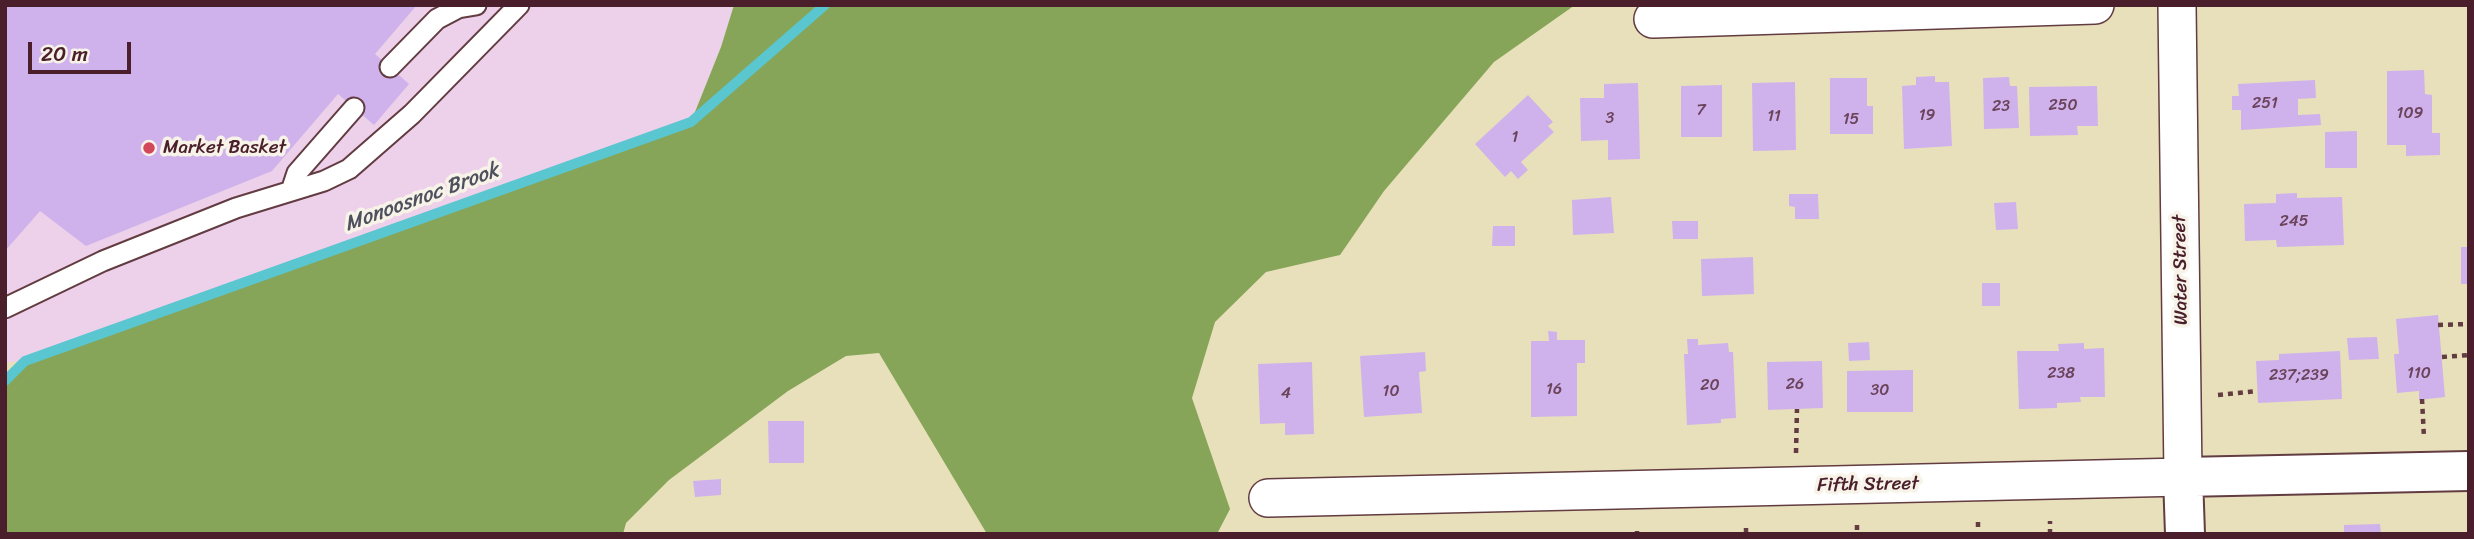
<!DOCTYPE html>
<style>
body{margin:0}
#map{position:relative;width:2474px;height:539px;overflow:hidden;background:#e8e0bb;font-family:Sriracha,sans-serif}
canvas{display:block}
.frame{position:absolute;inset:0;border:7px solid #4a1f2b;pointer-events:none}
.scale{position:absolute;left:28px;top:42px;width:103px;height:32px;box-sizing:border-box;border:4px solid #4a1f2b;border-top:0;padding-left:9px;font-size:21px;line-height:24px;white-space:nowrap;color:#4a1f2b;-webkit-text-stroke:5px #f7f3e8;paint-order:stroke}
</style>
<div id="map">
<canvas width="2474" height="539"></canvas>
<div class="frame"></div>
<div class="scale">20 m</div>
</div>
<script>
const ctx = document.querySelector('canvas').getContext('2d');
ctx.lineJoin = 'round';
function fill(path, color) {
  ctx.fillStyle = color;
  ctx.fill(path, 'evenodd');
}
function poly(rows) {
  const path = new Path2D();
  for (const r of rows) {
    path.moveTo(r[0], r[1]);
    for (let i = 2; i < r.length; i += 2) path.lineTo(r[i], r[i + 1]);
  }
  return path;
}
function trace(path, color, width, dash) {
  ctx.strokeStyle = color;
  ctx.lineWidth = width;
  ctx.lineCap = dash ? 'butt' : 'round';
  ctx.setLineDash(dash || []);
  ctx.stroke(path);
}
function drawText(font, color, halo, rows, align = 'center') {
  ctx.font = font + ' Sriracha,sans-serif';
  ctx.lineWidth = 7;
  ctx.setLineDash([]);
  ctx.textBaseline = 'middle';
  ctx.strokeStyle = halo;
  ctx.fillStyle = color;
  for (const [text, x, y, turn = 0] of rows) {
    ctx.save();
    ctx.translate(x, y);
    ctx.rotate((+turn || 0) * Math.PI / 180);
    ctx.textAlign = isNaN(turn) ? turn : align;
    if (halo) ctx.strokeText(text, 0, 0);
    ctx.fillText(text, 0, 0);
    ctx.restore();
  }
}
fill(poly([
 [5,5,734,5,721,47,691,122,29,360,5,363]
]), '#edd0e9');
fill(poly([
 [734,5,1575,5,1494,62,1384,191,1340,255,1266,272,1215,322,1192,398,1230,509,1217,534,987,534,879,353,846,356,788,391,669,480,626,523,623,534,5,534,5,381,25,361,691,122,721,47]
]), '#86a558');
trace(poly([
 [5,381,25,361,691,122,825,5]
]), '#59c6d0', 10);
fill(poly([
 [5,5,417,5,375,54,409,84,374,125,338,94,272,171,86,246,40,211,5,251],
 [2424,70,2425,94,2432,95,2432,133,2440,133,2440,155,2406,156,2406,145,2387,145,2387,71],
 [1935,76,1935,82,1949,82,1952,146,1904,149,1902,86,1916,85,1916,77],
 [2009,77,2010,86,2017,86,2019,128,1984,129,1983,78],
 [1830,78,1867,78,1867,106,1873,106,1873,134,1830,134],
 [2315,80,2316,98,2298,99,2298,115,2320,114,2321,125,2241,130,2241,110,2232,110,2232,96,2239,96,2238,84],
 [1795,82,1796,150,1753,151,1752,83],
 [1638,83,1640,159,1608,160,1608,140,1581,141,1580,98,1604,98,1604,84],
 [1722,85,1722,137,1681,137,1681,86],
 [2097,86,2098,126,2077,126,2078,135,2030,136,2029,87],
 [1528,95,1553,122,1548,126,1554,132,1521,162,1528,170,1518,179,1511,171,1505,177,1475,144],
 [2357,131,2357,168,2325,168,2325,132],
 [2297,193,2297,198,2342,197,2344,245,2277,247,2276,240,2245,241,2244,204,2276,203,2276,194],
 [1789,194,1818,194,1819,219,1795,219,1795,207,1789,206],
 [1611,197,1614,233,1573,235,1572,200],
 [2016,202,2018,229,1996,230,1994,203],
 [1672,221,1698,221,1698,239,1673,239],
 [1493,226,1515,226,1515,246,1492,246],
 [2461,247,2469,247,2469,284,2461,284],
 [1753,257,1754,294,1702,296,1701,259],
 [1982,283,2000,283,2000,306,1982,306],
 [2438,315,2445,397,2419,400,2419,391,2397,393,2394,354,2399,354,2396,319],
 [1548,331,1557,332,1557,340,1585,340,1585,363,1577,363,1577,416,1531,417,1531,341,1549,341],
 [2377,337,2379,359,2349,360,2347,338],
 [1687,339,1698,339,1698,345,1728,343,1729,352,1733,352,1736,418,1721,419,1721,423,1687,425,1684,354,1688,354],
 [1869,342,1870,360,1849,361,1848,343],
 [2084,343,2084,349,2104,348,2105,397,2080,397,2081,402,2057,403,2057,408,2019,409,2017,351,2059,351,2058,344],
 [2340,351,2342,399,2258,403,2256,361,2279,360,2279,354],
 [1425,352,1426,371,1419,372,1422,413,1364,417,1360,356],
 [1822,361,1823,408,1768,410,1767,362],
 [1312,362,1314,434,1285,435,1285,423,1260,424,1258,364],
 [1913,370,1913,412,1847,412,1847,371],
 [768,421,804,421,804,463,769,463],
 [721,479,721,495,695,497,693,481],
 [2380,524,2381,534,2344,534,2344,525]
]), '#cfb2ec');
const lane = poly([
 [390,67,437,19,458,8,476,5],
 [291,191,297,173,354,108],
 [5,308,103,261,236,208,324,181,349,169,412,114,519,5]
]);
const street = poly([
 [1653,19,2095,5],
 [1268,498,2183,477,2177,5]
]);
const secondary = poly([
 [2185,534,2183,477,2469,471]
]);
trace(lane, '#623c41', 23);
trace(street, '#623c41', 40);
trace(secondary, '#623c41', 42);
trace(poly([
 [2438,325,2469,324],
 [2442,357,2469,355],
 [2218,395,2257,391],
 [2422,399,2424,438],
 [1796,453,1797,409],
 [1978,522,1978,534],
 [1857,525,1857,534],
 [1746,528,1746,534],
 [1637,531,1637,534],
 [2050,534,2050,521]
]), '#623c41', 4.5, [5, 5]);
trace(lane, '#fff', 19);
trace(street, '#fff', 37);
trace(secondary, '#fff', 38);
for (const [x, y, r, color] of [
 [149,148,7,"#d1495b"]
]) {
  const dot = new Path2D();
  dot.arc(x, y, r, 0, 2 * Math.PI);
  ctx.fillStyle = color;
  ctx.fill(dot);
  trace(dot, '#f7f3e8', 2.5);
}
drawText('16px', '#6b445b', null, [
 ["251",2265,104],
 ["250",2063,106],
 ["23",2001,107],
 ["7",1701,111],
 ["109",2410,114],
 ["19",1927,116],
 ["11",1774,117],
 ["3",1610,119],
 ["15",1851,120],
 ["1",1515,138],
 ["245",2294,222],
 ["238",2061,374],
 ["110",2419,374],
 ["237;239",2299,376],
 ["26",1795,385],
 ["20",1710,386],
 ["16",1554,390],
 ["30",1880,391],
 ["10",1391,392],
 ["4",1286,394]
]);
drawText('19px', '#4a1f2b', '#f7f3e8', [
 ["Market Basket",163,148]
], 'left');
drawText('19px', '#4a1f2b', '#f7f3e8', [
 ["Water Street",2181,270,-91],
 ["Fifth Street",1868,485,-1]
]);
drawText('italic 21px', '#4e515d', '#f7f3e8', [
 ["Monoosnoc Brook",422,198,-20]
]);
</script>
